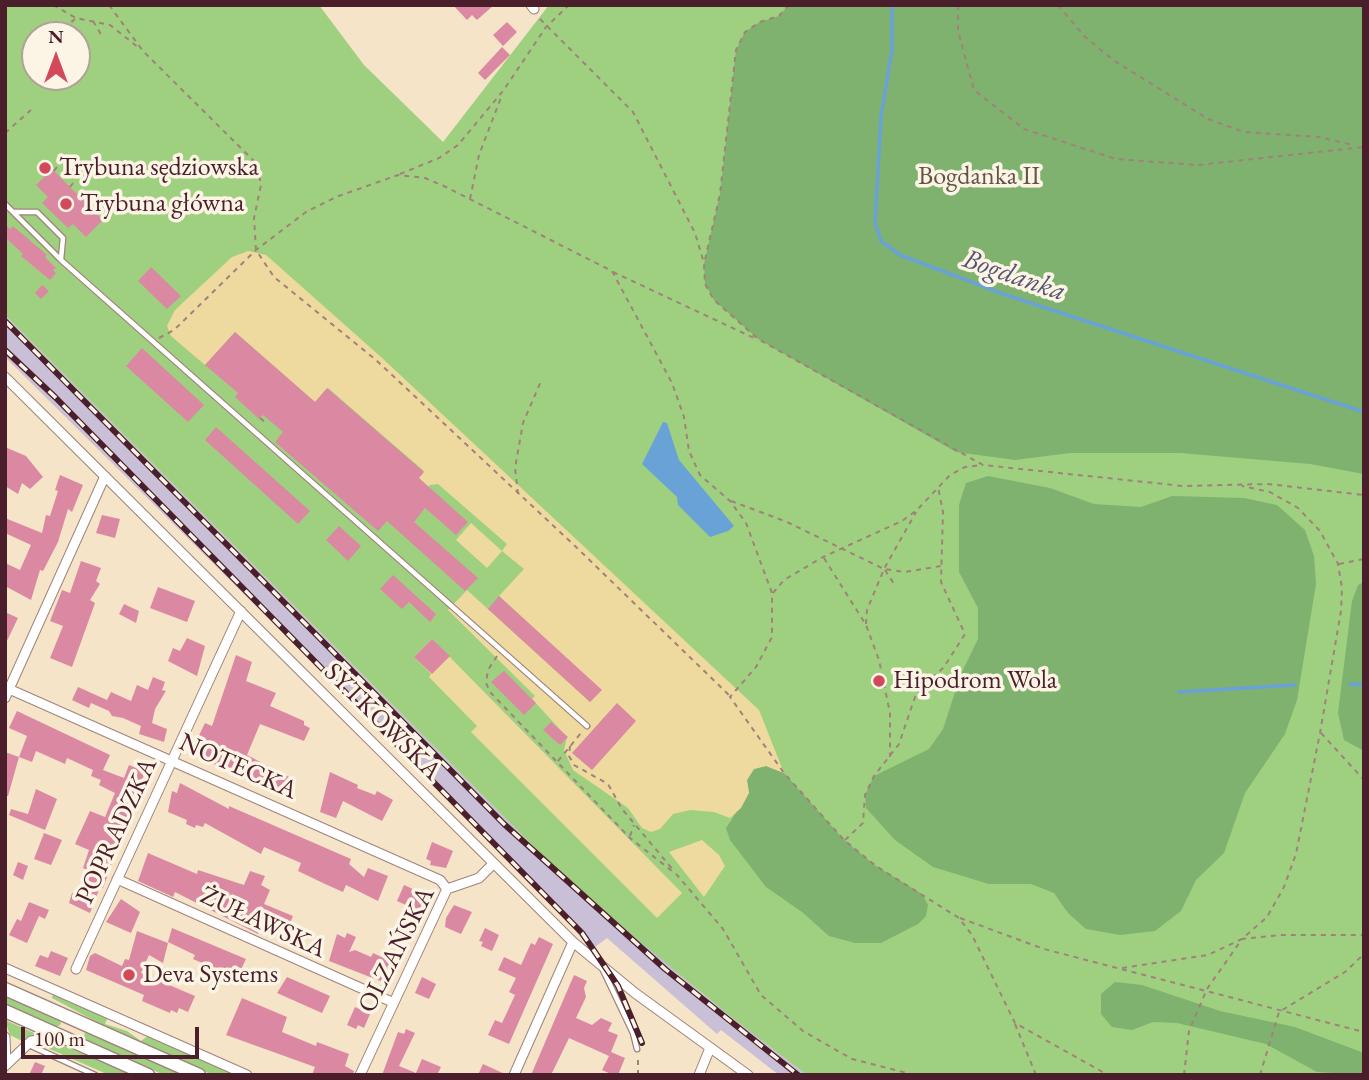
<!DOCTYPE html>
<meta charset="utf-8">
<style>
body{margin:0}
#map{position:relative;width:1369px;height:1080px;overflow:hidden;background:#f5e4c8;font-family:"EB Garamond",serif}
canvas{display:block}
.frame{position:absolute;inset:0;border:7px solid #4a1f2b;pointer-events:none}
.north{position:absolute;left:21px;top:21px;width:70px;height:70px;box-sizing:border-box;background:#fcf5e5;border:2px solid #b59f9b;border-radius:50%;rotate:0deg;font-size:19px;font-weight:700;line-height:28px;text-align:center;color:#4a1f2b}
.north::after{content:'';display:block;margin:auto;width:24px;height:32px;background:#d1495b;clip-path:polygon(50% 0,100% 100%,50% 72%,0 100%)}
.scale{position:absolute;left:21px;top:1027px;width:178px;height:32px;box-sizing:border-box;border:4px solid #4a1f2b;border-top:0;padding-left:9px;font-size:21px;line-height:24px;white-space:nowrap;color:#4a1f2b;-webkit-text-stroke:5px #fcf5e5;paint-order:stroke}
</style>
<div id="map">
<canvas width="1369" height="1080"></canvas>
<div class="frame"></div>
<div class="north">N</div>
<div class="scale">100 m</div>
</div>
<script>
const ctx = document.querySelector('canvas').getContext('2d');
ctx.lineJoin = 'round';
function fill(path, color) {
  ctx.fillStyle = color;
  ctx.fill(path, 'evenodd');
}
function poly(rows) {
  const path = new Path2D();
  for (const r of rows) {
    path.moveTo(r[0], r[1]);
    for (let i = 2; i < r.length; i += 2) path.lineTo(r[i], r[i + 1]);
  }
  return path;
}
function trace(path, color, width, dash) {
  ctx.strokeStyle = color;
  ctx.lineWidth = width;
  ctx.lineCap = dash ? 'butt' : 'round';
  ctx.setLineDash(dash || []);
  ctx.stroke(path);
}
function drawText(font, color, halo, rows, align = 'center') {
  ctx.font = font + ' "EB Garamond",serif';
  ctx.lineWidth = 7;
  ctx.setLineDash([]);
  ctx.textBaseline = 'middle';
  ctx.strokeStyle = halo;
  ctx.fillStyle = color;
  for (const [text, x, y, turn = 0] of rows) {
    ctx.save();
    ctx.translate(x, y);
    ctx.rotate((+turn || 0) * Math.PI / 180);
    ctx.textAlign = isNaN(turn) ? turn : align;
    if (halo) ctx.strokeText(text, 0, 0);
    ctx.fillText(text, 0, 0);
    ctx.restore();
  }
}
fill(poly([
 [5,315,541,854,704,995,807,1075,779,1075,721,1030,717,1034,607,938,591,950,565,917,346,695,5,357]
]), '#c9bfd7');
fill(poly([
 [5,5,319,5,364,65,443,142,549,5,974,5,1364,174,1364,1075,807,1075,730,1016,633,936,541,854,5,315],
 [35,35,77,35,77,77,35,77],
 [53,994,108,1017,105,1024,127,1031,141,1041,149,1035,240,1075,213,1075,106,1027,52,998],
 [5,997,60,1020,61,1024,57,1027,5,1005],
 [5,1020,36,1034,22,1041,10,1035],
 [85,1032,169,1069,182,1075,164,1075,88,1041,84,1037],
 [42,1042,64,1046,132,1075,109,1075,36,1043]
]), '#9fd080');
fill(poly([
 [789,5,1364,5,1364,474,1310,464,1180,453,1070,453,1015,460,956,452,758,339,714,300,705,284,704,264,720,194,736,50,745,32,760,22,779,16],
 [988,476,1050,488,1094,504,1141,507,1172,496,1244,498,1277,505,1305,530,1314,556,1316,584,1297,700,1285,734,1245,793,1224,853,1196,880,1181,911,1155,931,1120,935,1086,929,1068,913,1054,893,1031,884,989,884,933,867,895,840,866,808,865,795,874,776,929,749,943,729,961,674,978,639,978,608,959,572,959,505,966,483],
 [1364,582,1364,751,1344,740,1338,713,1352,601,1358,585],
 [766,766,784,773,844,840,876,866,922,894,928,905,926,916,918,924,881,943,855,943,829,936,802,912,766,887,730,840,726,828,749,793,747,780,754,769],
 [1115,982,1142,985,1220,1011,1295,1027,1364,1053,1364,1075,1317,1072,1266,1044,1177,1023,1153,1022,1132,1030,1112,1027,1101,1014,1101,994]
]), '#7fb26e');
fill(poly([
 [248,251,266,255,381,357,759,710,784,773,766,766,754,769,747,780,749,793,741,808,730,818,714,812,690,810,673,814,660,829,651,832,642,828,628,808,573,770,564,750,567,737,532,699,535,696,448,610,467,590,590,702,601,690,499,596,524,569,502,551,487,568,456,540,471,523,502,551,507,544,438,484,430,485,413,502,404,494,424,471,328,388,315,402,235,332,205,365,171,336,167,326,175,310,232,257],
 [432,639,682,893,657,918,471,732,477,726,429,677,431,674,414,657],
 [702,840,719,855,725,866,704,897,669,852]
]), '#eeda9e');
fill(poly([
 [663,422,667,423,679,460,734,526,728,531,710,537,678,505,677,497,642,464]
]), '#68a2d7');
trace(poly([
 [892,5,892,50,881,117,875,223,881,241,900,255,1006,295,1364,412],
 [1350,684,1364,685],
 [1179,692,1295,685]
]), '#68a2d7', 3.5);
fill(poly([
 [453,5,494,5,477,20,472,15,467,20],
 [507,22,517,32,503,46,493,35],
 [502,47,510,55,485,80,478,73],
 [52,169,103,220,86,237,73,224,68,228,42,203,48,197,36,185],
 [5,224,10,229,13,226,47,255,45,257,56,268,53,270,56,273,50,280,21,256,23,254,5,237],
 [151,267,181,296,167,309,138,281],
 [42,285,49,291,41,299,35,293],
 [235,332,315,402,327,388,424,472,419,478,468,522,456,535,425,508,414,522,478,578,465,591,387,521,378,531,275,442,283,432,263,415,259,419,235,397,238,393,205,365],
 [142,348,204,405,188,422,126,366],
 [216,427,310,511,298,524,205,440],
 [5,447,26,456,43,477,30,489,22,483,18,494,5,486],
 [60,475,83,485,72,512,68,509,58,542,43,571,40,570,31,600,5,586,5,563,20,570,31,545,5,533,5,518,42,533,46,515,50,516,58,491,55,490],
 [102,515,120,519,115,538,96,533],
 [339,526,361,546,348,561,326,540],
 [81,561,101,568,96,581,100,584,90,600,95,603,72,667,50,658,63,626,50,621,62,590,70,593],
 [393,575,436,614,430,622,409,602,402,609,380,589],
 [158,587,195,601,187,622,150,608],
 [499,596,602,690,590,702,488,609],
 [124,604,139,611,136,623,119,614],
 [5,612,18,618,5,645],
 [187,638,205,646,197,676,168,661,173,648,180,651],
 [432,639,450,656,432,674,414,657],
 [236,655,252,662,246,681,276,693,270,706,304,721,304,725,310,728,304,741,260,724,247,755,293,779,286,795,190,754,205,723,212,726],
 [504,671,536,703,524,715,491,682],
 [153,677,165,682,162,690,166,691,155,709,152,723,167,729,164,742,139,734,141,726,123,718,112,716,109,711,91,703,89,708,72,700,78,687,107,700,111,692,131,701,137,685,148,690],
 [617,703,636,721,592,770,572,753],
 [17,711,110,755,103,770,124,778,129,765,145,772,103,888,100,887,90,913,69,903,72,893,78,895,81,890,88,870,83,868,89,850,75,844,90,811,105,817,115,793,99,785,101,780,91,776,93,770,67,758,65,764,36,751,32,762,19,757,27,736,9,728],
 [551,722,568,737,560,745,543,730],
 [5,752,19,757,8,796,5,796],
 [330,772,358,785,357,788,375,795,377,791,393,800,382,821,343,801,336,818,320,812],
 [180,783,229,809,229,806,351,859,349,864,364,877,368,868,388,876,378,901,346,885,343,892,325,884,298,871,301,863,264,847,261,854,205,823,203,827,196,825,195,828,186,824,187,820,168,812,172,791,177,793],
 [36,789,57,799,45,830,9,815,11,809,28,814],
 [44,833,62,840,51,865,34,859],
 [432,842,453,851,446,868,430,865,431,861,426,859],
 [148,853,197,874,198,870,244,885,250,871,265,876,261,885,270,890,264,904,293,916,290,923,293,925,287,940,260,930,258,934,175,892,173,897,138,881],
 [18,862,28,866,23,880,13,875],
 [404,885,426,895,419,911,397,901],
 [121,899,140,912,131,933,106,922],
 [29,902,49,910,45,919,39,916,27,943,9,935,17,919,21,921],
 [454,905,472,912,461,934,445,927,446,918],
 [172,928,246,959,235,982,220,975,221,971,193,959,195,955,168,942],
 [485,928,499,935,492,951,481,946,483,942,479,941],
 [137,931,168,943,163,963,149,955,141,973,195,996,188,1012,179,1008,177,1013,171,1010,170,1013,142,1001,144,995,86,970,90,956,95,953,122,966,125,959,129,960],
 [347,933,356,937,349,952,355,950,371,957,373,953,392,962,383,982,329,961,337,934,345,938],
 [539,937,553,944,509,1044,488,1035,495,1020,502,1023,515,995,509,992,516,978,498,970,504,957,521,965,531,943,535,945],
 [51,951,68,958,60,976,35,966,40,955,48,958],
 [574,975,587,981,584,988,586,997,576,1018,592,1025,601,1018,612,1023,608,1031,618,1035,611,1052,625,1058,618,1075,613,1075,602,1070,609,1056,569,1038,551,1075,531,1075],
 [287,977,330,996,322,1013,277,993],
 [422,977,436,984,429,999,415,993],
 [242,998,287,1017,282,1032,316,1046,317,1042,349,1054,345,1066,354,1071,353,1075,312,1075,315,1067,226,1035],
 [355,1007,370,1014,364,1028,358,1025,356,1029,347,1025],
 [406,1029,415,1033,399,1066,416,1073,422,1059,441,1067,437,1075,382,1075,398,1032,404,1034],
 [35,1062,45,1066,41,1075,29,1075],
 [483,1064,507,1075,478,1075]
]), '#db89a3');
const service = poly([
 [5,204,61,260,587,726],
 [13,212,37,212,63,238,61,259],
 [603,970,633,1033,637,1049],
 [29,1045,95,1075]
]);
const minor = poly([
 [531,5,534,9],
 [5,377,573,942,635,993,748,1075],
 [9,689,440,880,447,889],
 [5,698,105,476],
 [117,879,392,1002],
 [5,968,247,1075],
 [76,969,241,611],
 [5,1037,6,1064],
 [5,1066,31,1041,58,1038],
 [360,1075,447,889,479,878,493,864],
 [514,1075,573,942],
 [699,1075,710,1048]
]);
const secondary = poly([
 [5,989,199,1075],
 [5,1011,148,1075]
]);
trace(service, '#a0827a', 7);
trace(minor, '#a0827a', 11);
trace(secondary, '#a0827a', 15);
trace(poly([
 [53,5,76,18,110,25,139,48],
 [109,5,143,51,257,164,261,185,254,218,256,250,274,277,376,360,575,546,730,696],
 [789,5,779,16,760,22,745,32,736,50,720,194,704,264,705,284,714,300,758,339,983,465,1183,486,1268,484,1364,495],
 [958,5,958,31,974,90,1024,129,1116,159,1198,165,1364,147],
 [1058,5,1084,36,1113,60,1208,119,1244,132,1319,137,1353,145],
 [540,19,633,112,695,233,704,263],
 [93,21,102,36],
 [56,35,75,19],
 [5,133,31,110],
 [54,171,57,167],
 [400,174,439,158,458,145,503,91,546,27,569,5],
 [70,187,73,183],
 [470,199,479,155,502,95],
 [85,202,88,198],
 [101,218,104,214],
 [613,272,754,338],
 [159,338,174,330,256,250,306,212,336,197,398,175,425,178,446,187,612,271,672,383,684,417,689,451,700,475,730,501,746,523,772,593,772,637,756,667,730,697,784,773,844,840,876,866,959,918,972,935,1015,1023,1108,1075],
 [260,418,266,423],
 [518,494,515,468,523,423,541,381],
 [731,501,787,522,884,569,905,572,941,566],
 [824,558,866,625,879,660,890,713,890,757],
 [1339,564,1364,559],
 [885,570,896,587],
 [773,593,784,580,823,557,902,521,917,510,950,475,965,467,982,465],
 [866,624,867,610,884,569,916,512],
 [497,656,488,670,486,683,490,692,630,838,677,875,723,929,761,995,803,1031,852,1059,915,1075],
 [1321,733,1364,780],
 [570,746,569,756,574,765,608,784,622,809,674,871],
 [558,761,581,733],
 [630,836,634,825],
 [845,840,863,823,865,795,874,776,899,744,916,694,944,667,965,634,941,582,943,512,938,487],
 [960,918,1044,949,1364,1032],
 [1122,968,1208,955,1242,939,1267,917,1284,887,1296,854,1320,733,1341,611,1342,588,1338,564,1320,531,1298,508,1270,492,1242,486],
 [1015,1024,1036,1075],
 [638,1075,638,1057],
 [1184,1075,1189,1031,1207,989,1242,939,1282,935,1364,935],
 [1260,1075,1279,1012,1345,972,1364,954]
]), '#a0827a', 2, [5, 5]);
trace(service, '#fff', 4.5);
trace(minor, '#fff', 9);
trace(secondary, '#fff', 12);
const rail = poly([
 [5,321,504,824,665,969,798,1075],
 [5,350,55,397,582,933,618,986,642,1043]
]);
trace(rail, '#4a1f2b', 6);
trace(rail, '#fcf5e5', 3.5, [10]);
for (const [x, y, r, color] of [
 [45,168,7,"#d1495b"],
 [66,204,7,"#d1495b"],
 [879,681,7,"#d1495b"],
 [129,975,7,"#d1495b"]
]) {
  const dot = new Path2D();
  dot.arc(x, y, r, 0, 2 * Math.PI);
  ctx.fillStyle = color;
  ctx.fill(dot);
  trace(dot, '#fcf5e5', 2.5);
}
drawText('26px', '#4a1f2b', '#fcf5e5', [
 ["Trybuna sędziowska",59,168],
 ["Trybuna główna",80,204],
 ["Hipodrom Wola",893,681],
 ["Deva Systems",143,975]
], 'left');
drawText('26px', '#645444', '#fcf5e5', [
 ["Bogdanka II",979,177]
]);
drawText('26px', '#4a1f2b', '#fcf5e5', [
 ["SYTKOWSKA",382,722,45],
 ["NOTECKA",238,767,24],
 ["POPRADZKA",117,831,-65],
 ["ŻUŁAWSKA",263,923,25],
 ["OLZAŃSKA",397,950,-63]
]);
drawText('italic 28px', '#565370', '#fcf5e5', [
 ["Bogdanka",1014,276,19]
]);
</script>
